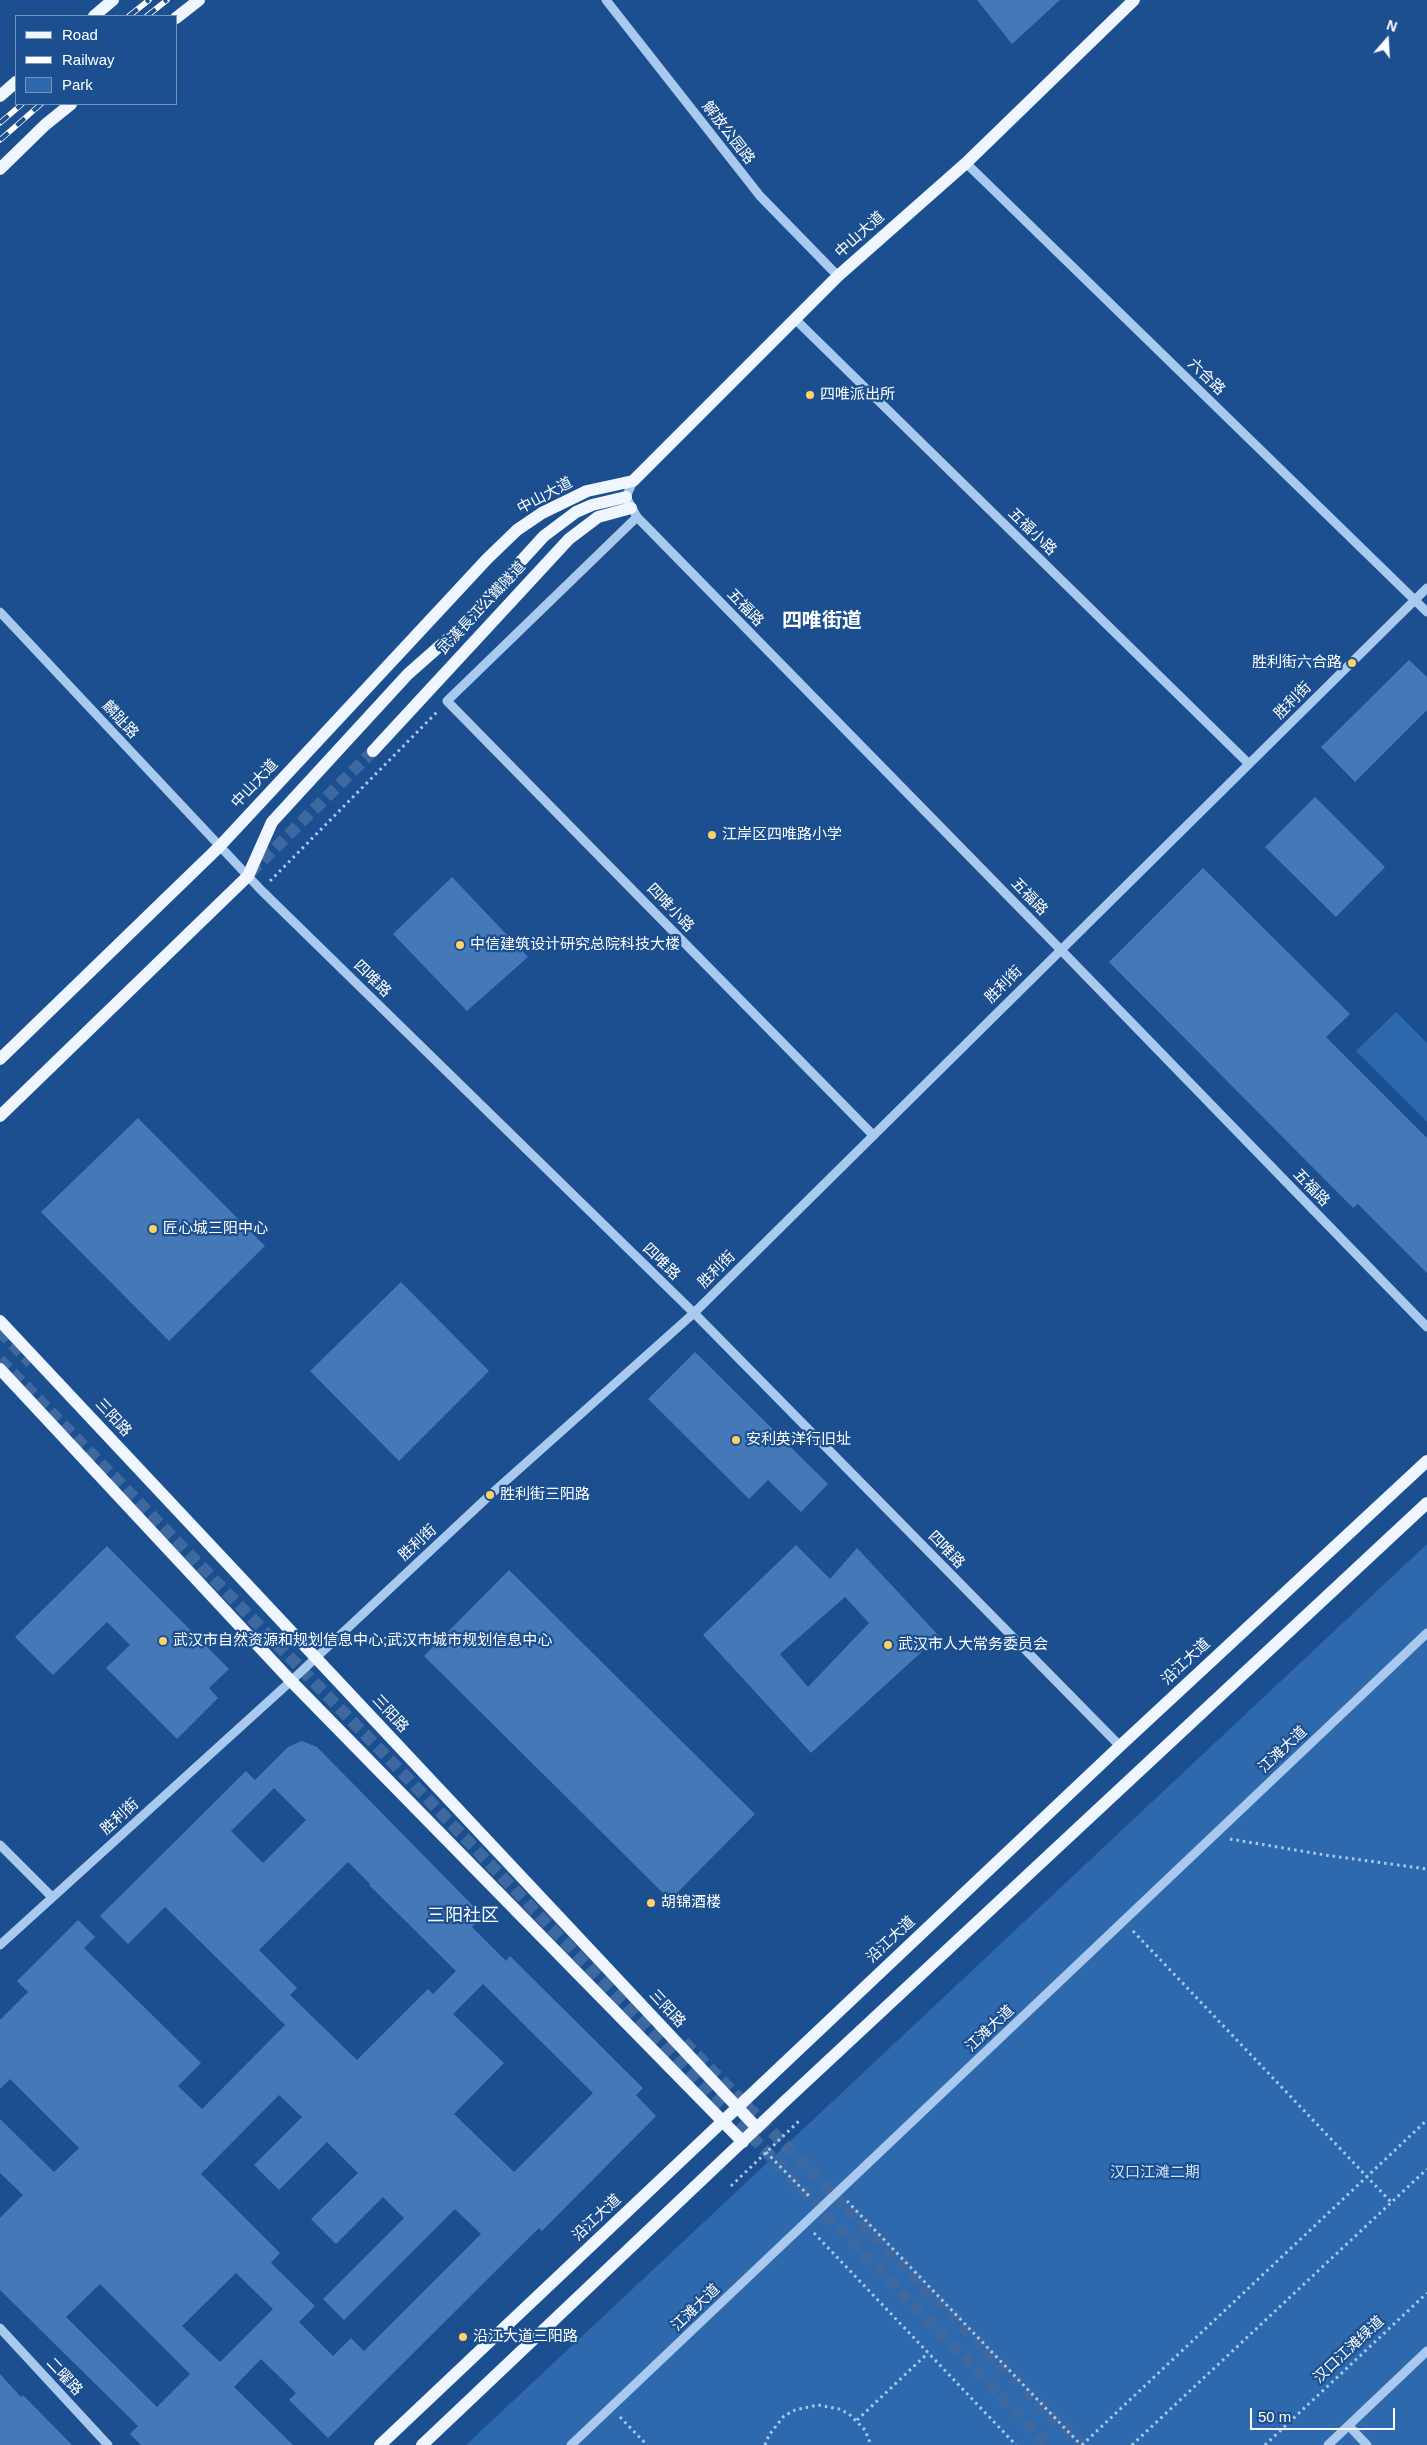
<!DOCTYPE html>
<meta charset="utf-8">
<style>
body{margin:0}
#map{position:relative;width:1427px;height:2445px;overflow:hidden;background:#1b4f8f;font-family:Helvetica,sans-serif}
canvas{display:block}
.legend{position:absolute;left:15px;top:15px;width:162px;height:90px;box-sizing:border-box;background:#1b4f8f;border:1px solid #7695bc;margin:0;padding:6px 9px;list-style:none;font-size:15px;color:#fff}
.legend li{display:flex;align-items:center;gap:10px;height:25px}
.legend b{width:25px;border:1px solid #7695bc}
.north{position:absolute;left:1362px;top:15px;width:50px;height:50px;-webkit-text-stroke:4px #1b4f8f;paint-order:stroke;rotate:19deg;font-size:14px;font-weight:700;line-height:20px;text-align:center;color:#fff}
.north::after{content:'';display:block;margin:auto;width:18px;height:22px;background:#fff;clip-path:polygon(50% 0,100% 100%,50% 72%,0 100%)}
.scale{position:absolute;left:1250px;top:2408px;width:145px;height:22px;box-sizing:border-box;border:2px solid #fff;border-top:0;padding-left:6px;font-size:15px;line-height:18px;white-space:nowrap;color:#fff;-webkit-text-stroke:4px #1b4f8f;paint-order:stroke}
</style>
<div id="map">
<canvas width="1427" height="2445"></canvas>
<ul class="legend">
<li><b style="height:6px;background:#f0f6ff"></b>Road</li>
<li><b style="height:6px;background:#fff"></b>Railway</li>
<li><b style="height:14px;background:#2e69ad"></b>Park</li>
</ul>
<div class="north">N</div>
<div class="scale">50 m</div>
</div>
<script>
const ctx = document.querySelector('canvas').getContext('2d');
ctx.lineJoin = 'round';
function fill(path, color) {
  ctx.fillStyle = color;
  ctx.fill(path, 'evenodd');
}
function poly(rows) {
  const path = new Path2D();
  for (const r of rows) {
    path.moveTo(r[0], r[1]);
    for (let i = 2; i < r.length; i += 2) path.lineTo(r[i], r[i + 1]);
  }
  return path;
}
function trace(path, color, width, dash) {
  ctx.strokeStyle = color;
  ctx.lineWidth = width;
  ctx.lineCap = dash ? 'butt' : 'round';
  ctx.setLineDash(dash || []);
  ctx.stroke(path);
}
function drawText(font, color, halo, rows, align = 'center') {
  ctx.font = font + ' Helvetica,"Noto Sans SC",sans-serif';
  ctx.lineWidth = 4.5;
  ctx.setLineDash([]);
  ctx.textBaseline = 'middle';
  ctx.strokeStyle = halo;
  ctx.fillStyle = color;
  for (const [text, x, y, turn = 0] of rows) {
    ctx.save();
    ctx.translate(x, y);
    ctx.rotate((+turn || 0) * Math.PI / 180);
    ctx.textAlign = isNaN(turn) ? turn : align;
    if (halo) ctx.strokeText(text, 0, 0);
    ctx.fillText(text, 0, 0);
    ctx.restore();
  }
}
fill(poly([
 [1396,1012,1427,1043,1427,1122,1356,1051],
 [1427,1544,1427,2445,466,2445,736,2192]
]), '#2e69ad');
fill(poly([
 [977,0,1060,0,1012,44],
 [1409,660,1427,677,1427,710,1355,782,1321,747],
 [1315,797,1385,867,1336,917,1265,847],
 [1203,868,1350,1014,1326,1037,1427,1138,1427,1273,1358,1204,1353,1208,1109,962],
 [452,877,528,957,467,1011,393,934],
 [138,1118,265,1246,169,1341,41,1212],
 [401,1282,489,1371,399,1461,310,1371],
 [695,1352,828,1484,801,1512,768,1480,749,1499,648,1399],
 [796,1545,830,1579,857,1548,939,1636,811,1753,703,1635],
 [845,1597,869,1623,808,1687,780,1654],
 [107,1546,229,1669,209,1688,218,1698,177,1739,106,1668,130,1645,107,1622,53,1675,15,1637],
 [509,1570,755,1814,670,1900,424,1656],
 [302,1741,317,1747,483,1916,472,1927,506,1961,510,1956,643,2088,636,2095,656,2116,542,2231,539,2228,328,2438,289,2400,296,2393,261,2359,234,2387,293,2445,141,2445,130,2434,138,2426,0,2290,0,2218,23,2195,0,2173,0,2119,54,2172,79,2148,10,2079,0,2089,0,2020,28,1992,17,1981,78,1920,95,1937,84,1948,201,2063,178,2086,202,2109,285,2025,165,1907,128,1944,100,1916,246,1771,255,1780,288,1747],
 [274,1788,306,1820,263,1863,231,1831],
 [348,1862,370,1884,369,1885,456,1971,433,1994,428,1989,357,2060,290,1995,297,1988,259,1950],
 [483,1984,593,2093,514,2172,454,2114,504,2063,453,2014],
 [279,2095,302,2117,254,2165,279,2190,327,2142,358,2173,311,2219,336,2244,383,2197,404,2218,323,2299,344,2320,455,2209,481,2234,364,2351,351,2338,333,2356,299,2322,315,2306,271,2263,280,2253,201,2174],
 [236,2273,273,2309,220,2362,182,2326],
 [100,2284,190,2374,157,2407,66,2317],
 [0,2374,21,2397,23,2395,72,2445,0,2445]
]), '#4478b7');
trace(poly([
 [250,873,373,751],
 [0,1331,31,1363],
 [0,1360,391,1761,1048,2445],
 [684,2042,1042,2407,1083,2445]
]), '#3d69a0', 12, [12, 6]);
trace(poly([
 [270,881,438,711],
 [1230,1839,1325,1855,1427,1869],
 [1133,1931,1391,2202],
 [766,2152,811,2198],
 [731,2186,799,2121],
 [847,2201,1081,2445],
 [814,2233,1016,2445],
 [620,2417,647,2445],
 [857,2420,928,2353],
 [765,2445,769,2435,784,2416,795,2410,818,2405,839,2409,849,2414,865,2430,871,2445],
 [1082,2445,1427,2120],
 [1132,2445,1427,2169],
 [1265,2445,1427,2293]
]), '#a9c9ee', 3, [2.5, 4]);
trace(poly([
 [606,0,760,196,838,276],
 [966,163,1427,612],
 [795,319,1249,764],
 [633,481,626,497,637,517,1060,949,1427,1327],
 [637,517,447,701,873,1135],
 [0,612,261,890,694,1313,1120,1746],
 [0,1845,52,1897],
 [0,1945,291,1681,490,1495,694,1313,1427,588],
 [0,2328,108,2445],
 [1349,2426,1367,2445],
 [571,2445,1427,1633],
 [1328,2445,1427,2351]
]), '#a9c9ee', 9);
trace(poly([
 [94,16,113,0],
 [176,18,199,0],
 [0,96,16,82],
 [0,169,45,125,71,104],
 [373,751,569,539,598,517,631,508],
 [0,1059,219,847,487,559,517,530,542,513,587,491,633,481,838,276,966,163,1134,0],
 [0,1116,248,876,272,822,408,674,459,629,544,536,576,512,592,505,626,497],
 [0,1321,757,2128],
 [0,1369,291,1681,743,2142],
 [380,2445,1120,1746,1427,1461],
 [422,2445,783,2103,1427,1503]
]), '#f0f6ff', 12);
const rail = poly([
 [129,16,149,0],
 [147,16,167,0],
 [0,123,22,104],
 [0,140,41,104]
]);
trace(rail, '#fff', 5.5);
trace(rail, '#1b4f8f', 4, [11]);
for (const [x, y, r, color] of [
 [810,395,5,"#ffd166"],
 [1352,663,5,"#ffd166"],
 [712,835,5,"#ffd166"],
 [460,945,5,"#ffd166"],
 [153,1229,5,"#ffd166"],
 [736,1440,5,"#ffd166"],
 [490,1495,5,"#ffd166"],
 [163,1641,5,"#ffd166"],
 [888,1645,5,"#ffd166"],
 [651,1903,5,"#ffd166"],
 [463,2337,5,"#ffd166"]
]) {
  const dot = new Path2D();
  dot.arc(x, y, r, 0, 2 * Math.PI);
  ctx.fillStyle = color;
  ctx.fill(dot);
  trace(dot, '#1b4f8f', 2);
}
drawText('15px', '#fff', '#1b4f8f', [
 ["解放公园路",728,133,52],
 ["中山大道",860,235,-42],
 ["六合路",1206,377,44],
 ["中山大道",545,496,-28],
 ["五福小路",1032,532,44],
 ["武漢長江公鐵隧道",482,608,-47],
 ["五福路",745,608,46],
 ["胜利街",1293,701,-45],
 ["麟趾路",120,720,47],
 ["中山大道",255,784,-47],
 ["五福路",1029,897,46],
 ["四唯小路",670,908,46],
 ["四唯路",372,979,44],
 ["胜利街",1004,985,-45],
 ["五福路",1311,1188,46],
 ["四唯路",661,1262,44],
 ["胜利街",717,1270,-45],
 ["三阳路",113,1418,47],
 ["胜利街",418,1543,-43],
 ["四唯路",946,1550,46],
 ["沿江大道",1186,1662,-43],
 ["三阳路",390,1714,47],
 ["江滩大道",1283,1750,-43],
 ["胜利街",120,1817,-42],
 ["沿江大道",891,1940,-43],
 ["三阳路",667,2009,47],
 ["江滩大道",990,2029,-43],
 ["沿江大道",597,2218,-43],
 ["江滩大道",696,2308,-44],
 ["汉口江滩绿道",1349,2350,-43],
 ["二曜路",64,2377,47]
]);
drawText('15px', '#fff', '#1b4f8f', [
 ["四唯派出所",820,395],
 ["胜利街六合路",1342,663,"right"],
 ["江岸区四唯路小学",722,835],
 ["中信建筑设计研究总院科技大楼",470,945],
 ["匠心城三阳中心",163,1229],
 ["安利英洋行旧址",746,1440],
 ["胜利街三阳路",500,1495],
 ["武汉市自然资源和规划信息中心;武汉市城市规划信息中心",173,1641],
 ["武汉市人大常务委员会",898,1645],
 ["胡锦酒楼",661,1903],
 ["沿江大道三阳路",473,2337]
], 'left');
drawText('15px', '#cfe3fa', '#1b4f8f', [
 ["汉口江滩二期",1155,2173]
]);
drawText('18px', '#fff', '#1b4f8f', [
 ["三阳社区",463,1916]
]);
drawText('bold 20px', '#fff', '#1b4f8f', [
 ["四唯街道",822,621]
]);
</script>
